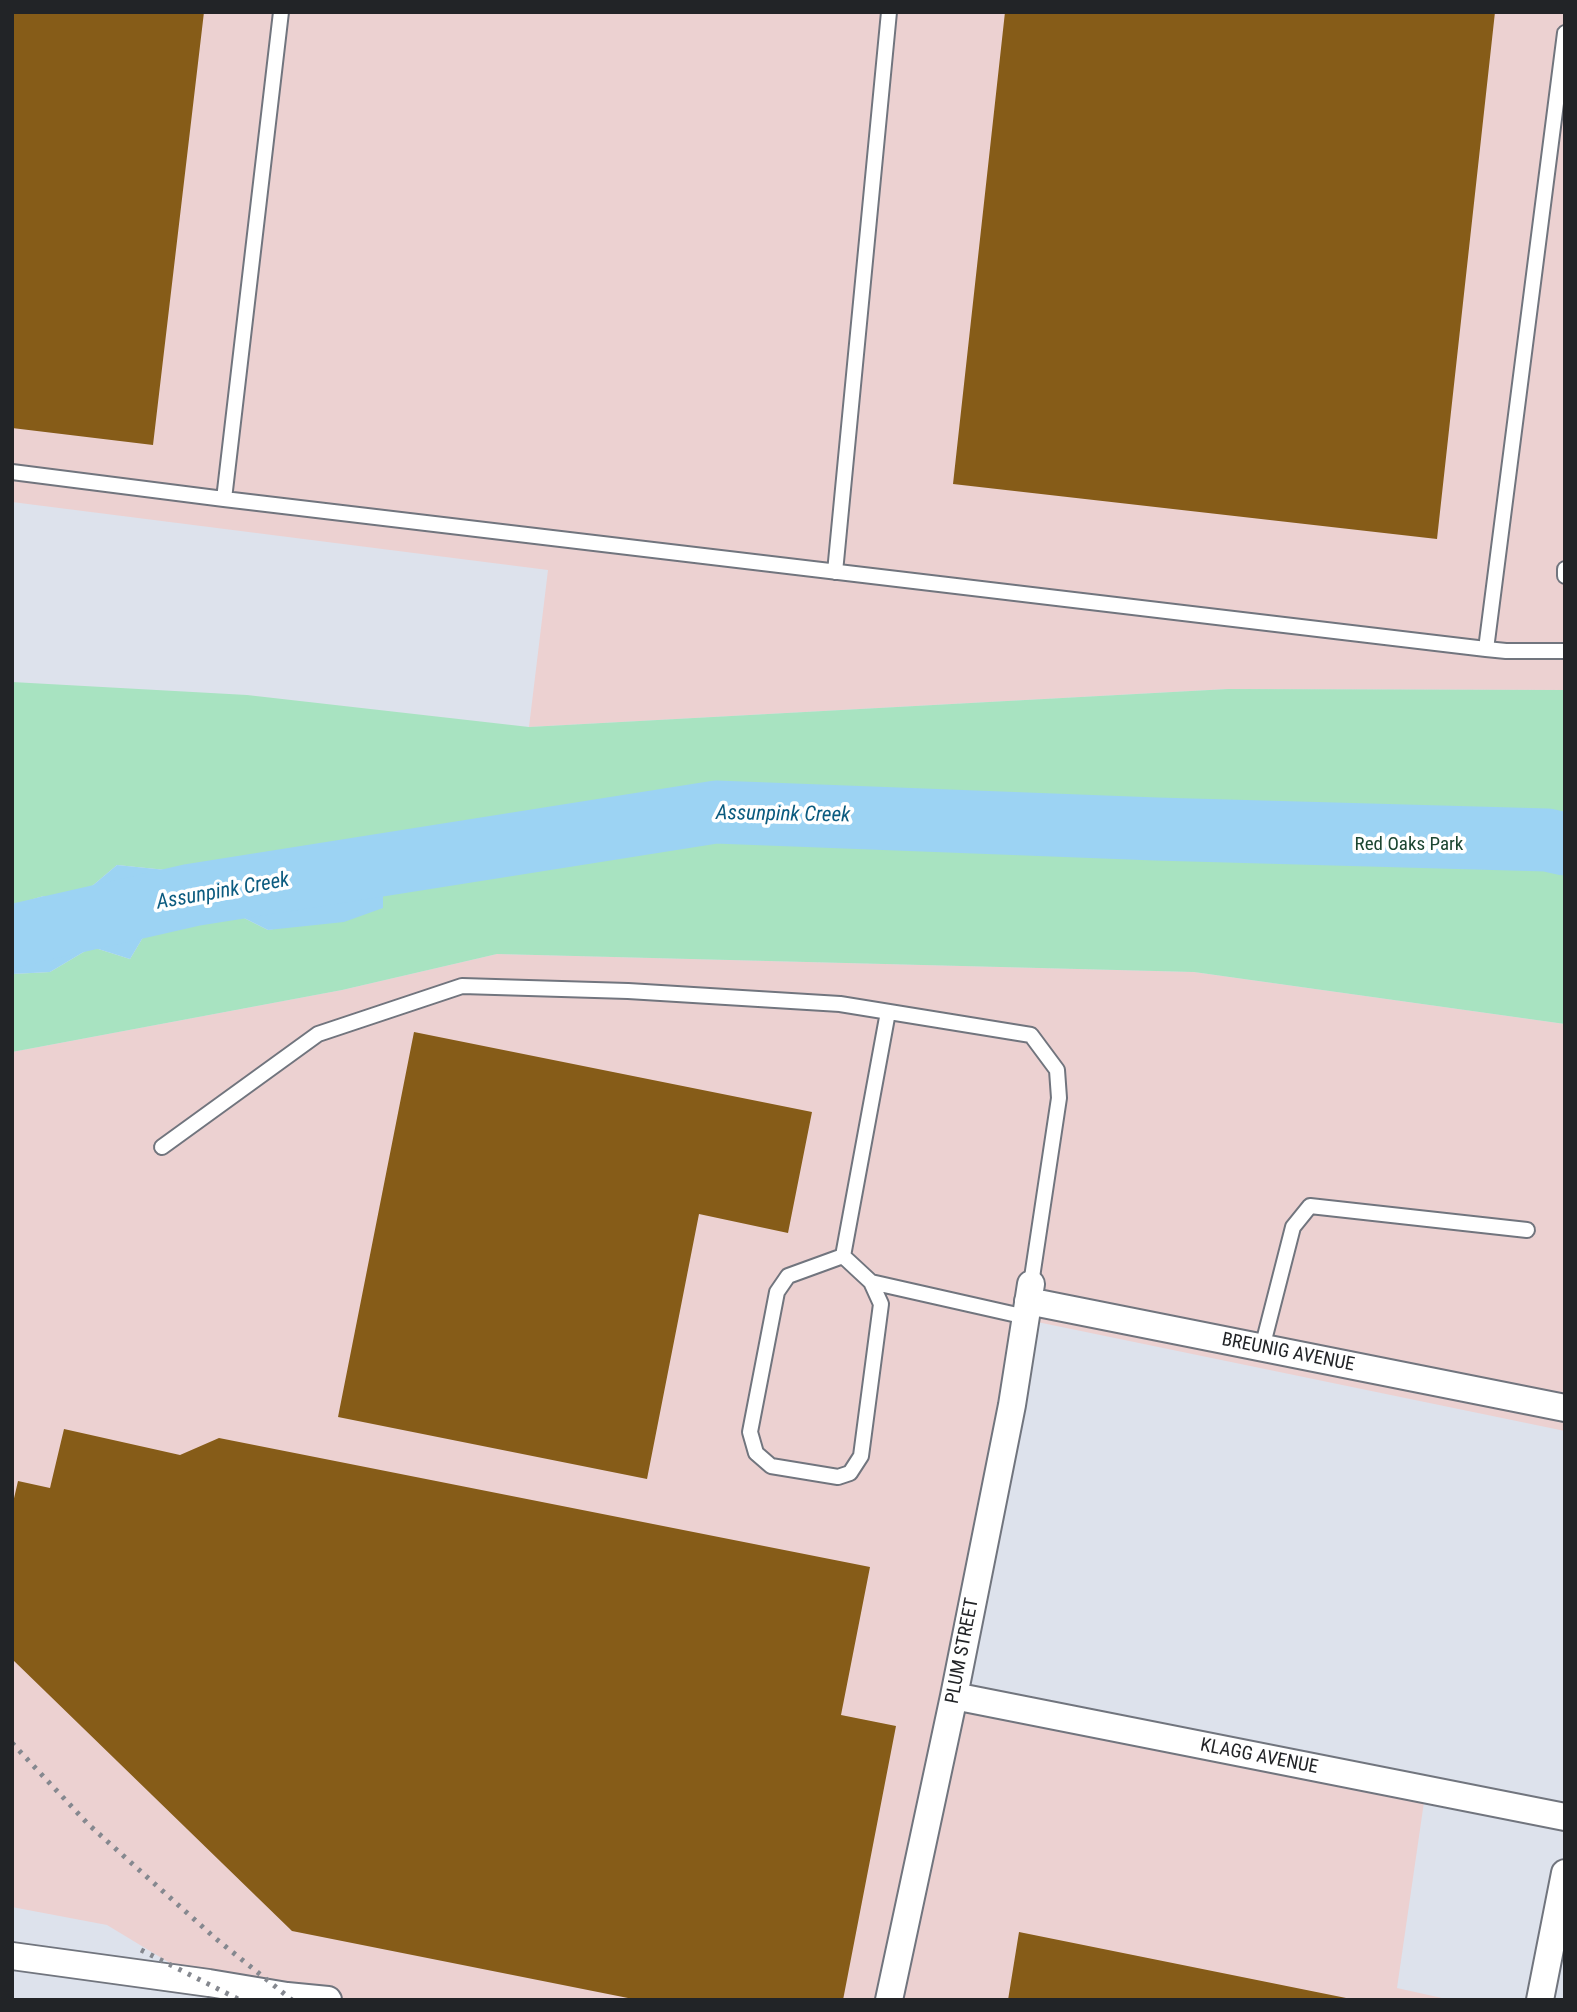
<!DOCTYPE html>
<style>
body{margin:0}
#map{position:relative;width:1577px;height:2012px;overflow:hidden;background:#dde2ec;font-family:"Roboto Condensed",sans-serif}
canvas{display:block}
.frame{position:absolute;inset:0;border:14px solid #222427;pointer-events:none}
</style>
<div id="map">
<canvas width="1577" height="2012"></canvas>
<div class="frame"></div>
</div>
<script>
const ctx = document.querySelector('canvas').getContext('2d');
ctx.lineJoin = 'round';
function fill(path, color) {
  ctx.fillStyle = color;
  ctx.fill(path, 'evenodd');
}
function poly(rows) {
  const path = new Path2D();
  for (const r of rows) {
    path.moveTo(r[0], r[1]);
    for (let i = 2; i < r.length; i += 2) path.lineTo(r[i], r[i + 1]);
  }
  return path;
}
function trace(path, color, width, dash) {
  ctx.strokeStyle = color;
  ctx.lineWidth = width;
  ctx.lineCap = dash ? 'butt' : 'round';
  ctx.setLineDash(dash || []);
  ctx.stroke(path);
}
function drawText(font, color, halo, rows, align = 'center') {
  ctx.font = font + ' "Roboto Condensed",sans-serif';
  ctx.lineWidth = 7;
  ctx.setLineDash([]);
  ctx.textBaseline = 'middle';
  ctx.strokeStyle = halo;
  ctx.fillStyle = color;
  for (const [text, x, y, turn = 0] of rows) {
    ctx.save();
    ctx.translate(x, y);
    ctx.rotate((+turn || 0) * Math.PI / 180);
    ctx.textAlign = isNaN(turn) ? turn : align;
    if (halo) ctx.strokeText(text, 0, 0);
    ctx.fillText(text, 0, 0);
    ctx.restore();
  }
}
fill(poly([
 [12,12,1565,12,1565,690,1228,689,529,727,548,570,12,502],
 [497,954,1194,972,1565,1024,1565,1431,1018,1318,950,1702,1425,1795,1397,1988,1451,2000,231,2000,107,1925,12,1907,12,1052,342,990]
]), '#ecd1d1');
fill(poly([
 [12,682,247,695,529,727,1228,689,1565,690,1565,1024,1194,972,497,954,342,990,12,1052,12,974,50,972,92,947,130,959,145,934,230,911,268,930,382,908,383,881,283,894,224,865,166,870,117,865,66,908,44,896,12,905]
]), '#a8e3c1');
fill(poly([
 [117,865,166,870,224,865,284,894,383,880,383,908,344,922,268,930,230,911,145,934,130,959,92,947,50,972,12,974,12,905,44,896,66,908]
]), '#9cd3f3');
trace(poly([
 [12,936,192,895,716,812,1156,829,1547,840,1565,844]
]), '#9cd3f3', 63);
fill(poly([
 [12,12,204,12,153,445,12,428],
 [1005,12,1495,12,1437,539,953,484],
 [414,1032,812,1112,788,1233,699,1214,647,1479,338,1417],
 [64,1429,180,1455,219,1438,870,1567,841,1715,896,1726,843,2000,638,2000,292,1931,12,1659,12,1507,18,1481,50,1488],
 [1019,1932,1351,1999,1351,2000,1008,2000]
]), '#865c18');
const service = poly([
 [12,472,224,499,1486,649,1506,651,1565,651],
 [224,499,281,12],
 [1565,569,1565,576],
 [835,572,889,12],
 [1486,649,1565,33],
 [162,1147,318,1034,462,986,628,991,840,1004,1031,1035,1057,1070,1059,1098,1031,1284],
 [843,1256,788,1276,777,1292,750,1432,756,1453,771,1466,838,1477,850,1473,861,1456,881,1304,871,1282,843,1256,888,1012],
 [871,1282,1026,1317],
 [1262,1348,1293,1227,1310,1206,1527,1230]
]);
const minor = poly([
 [1028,1301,1565,1408],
 [954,1696,1565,1817],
 [12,1956,209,1983,287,1996,328,2000],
 [889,2000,954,1696,1012,1405,1031,1284],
 [1540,2000,1565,1873]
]);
trace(service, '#71757e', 18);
trace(minor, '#71757e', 30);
trace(service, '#fff', 14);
trace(minor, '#fff', 26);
trace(poly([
 [12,1743,88,1824,215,1938,292,2000],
 [141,1950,240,2000]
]), '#85888f', 5, [3.5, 7]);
drawText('19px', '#1c4631', '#fff', [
 ["Red Oaks Park",1409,845]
]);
drawText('19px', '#222427', '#fff', [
 ["BREUNIG AVENUE",1288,1353,11],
 ["PLUM STREET",963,1651,-79],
 ["KLAGG AVENUE",1259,1757,11]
]);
drawText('italic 21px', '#0b5b7f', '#fff', [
 ["Assunpink Creek",783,815,1],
 ["Assunpink Creek",223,892,-10]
]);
</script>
